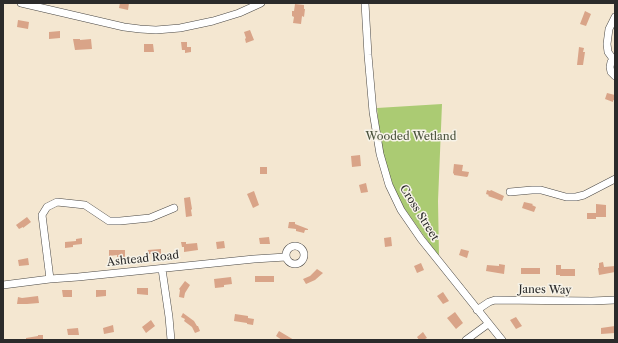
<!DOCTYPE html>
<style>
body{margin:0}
#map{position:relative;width:618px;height:343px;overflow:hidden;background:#f4e7d1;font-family:"Libre Caslon Text",serif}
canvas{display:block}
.frame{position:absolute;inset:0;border:4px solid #2b2b2b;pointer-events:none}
</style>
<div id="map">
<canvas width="618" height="343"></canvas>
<div class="frame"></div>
</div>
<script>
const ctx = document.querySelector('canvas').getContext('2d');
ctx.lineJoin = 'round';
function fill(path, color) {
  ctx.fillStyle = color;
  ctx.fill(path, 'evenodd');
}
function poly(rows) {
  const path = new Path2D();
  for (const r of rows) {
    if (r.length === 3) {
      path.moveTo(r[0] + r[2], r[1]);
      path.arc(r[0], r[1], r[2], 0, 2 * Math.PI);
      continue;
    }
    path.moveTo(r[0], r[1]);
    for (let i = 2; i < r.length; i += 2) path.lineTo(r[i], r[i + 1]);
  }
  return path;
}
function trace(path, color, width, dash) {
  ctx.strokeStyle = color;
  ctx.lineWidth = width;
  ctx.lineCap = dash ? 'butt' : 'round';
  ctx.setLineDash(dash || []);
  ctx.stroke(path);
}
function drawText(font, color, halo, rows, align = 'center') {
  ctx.font = font + ' "Libre Caslon Text",serif';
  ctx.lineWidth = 3;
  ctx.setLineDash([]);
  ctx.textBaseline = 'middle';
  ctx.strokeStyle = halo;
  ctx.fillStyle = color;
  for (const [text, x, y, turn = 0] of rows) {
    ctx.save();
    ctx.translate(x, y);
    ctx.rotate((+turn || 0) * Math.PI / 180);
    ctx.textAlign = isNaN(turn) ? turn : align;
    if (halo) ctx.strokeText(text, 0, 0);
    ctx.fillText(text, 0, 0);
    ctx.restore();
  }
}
fill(poly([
 [442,104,438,201,439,257,402,205,386,169,380,137,377,108]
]), '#abcb73');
fill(poly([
 [120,3,129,3,128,10,119,8],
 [295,4,304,5,304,9,305,9,304,17,302,16,301,24,293,23,294,17,292,16,292,11,294,11],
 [585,11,591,14,586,26,580,24],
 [18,20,29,22,28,29,17,27],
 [250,30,254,40,246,43,245,39,246,38,244,32],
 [60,31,60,38,49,39,49,32],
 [73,39,80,39,80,40,91,39,92,49,75,50],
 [181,42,187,42,187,47,191,47,191,52,185,53,185,50,182,50],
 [144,44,153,44,154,52,144,52],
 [579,47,584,48,583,52,585,52,583,65,577,65],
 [607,93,615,95,615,101,613,100,613,102,605,99],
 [360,155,361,166,352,167,351,156],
 [454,164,463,165,462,171,469,172,468,176,467,177,454,175,454,174,453,173],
 [260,167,267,167,267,174,260,174],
 [366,183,368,192,361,193,359,185],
 [487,190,490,191,491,190,504,196,502,201,488,196,489,195,486,194],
 [254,191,259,205,253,208,247,194],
 [190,197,192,209,191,210,192,216,186,217,184,198],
 [524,202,533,204,532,205,536,207,534,212,522,208],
 [596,204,606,205,606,217,596,217,596,219,587,219,587,213,596,213],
 [27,217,31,222,23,228,23,227,19,229,16,225],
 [289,222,295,222,295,224,308,229,308,230,305,230,304,233,296,231,296,229,288,228],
 [269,237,270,244,260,244,259,238],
 [391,237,392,246,385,247,384,238],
 [82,238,82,244,73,245,73,247,65,248,65,242,76,241,76,239],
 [224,241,225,248,217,249,216,242],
 [181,242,186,242,186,244,197,243,198,250,184,252,184,247,182,247],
 [161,249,161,255,152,256,151,254,148,254,148,250],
 [461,249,469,251,467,258,459,255],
 [109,250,125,250,125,257,117,257,117,255,109,256],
 [28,258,29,265,19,266,18,260],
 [603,262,604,267,615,266,615,272,599,275,598,268,599,268,599,263],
 [421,263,424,270,417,273,414,266],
 [499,264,505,265,504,274,486,271,487,265,499,266],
 [556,265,561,265,561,269,575,269,575,276,560,276,560,275,556,275],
 [521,268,540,268,540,274,521,274],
 [317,269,323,273,315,280,306,284,303,279,310,276],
 [255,276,274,276,274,282,255,282],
 [231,277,232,284,224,285,224,287,215,288,214,279],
 [185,281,190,285,185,293,184,298,179,297,180,290,179,289],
 [137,288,148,288,148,295,137,294],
 [62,290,72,290,72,297,63,297],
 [96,290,106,290,106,296,96,297],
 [443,292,449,301,443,304,437,296],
 [38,296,39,303,27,304,17,304,18,297,22,298],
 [455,312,463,323,456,329,447,318],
 [183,313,194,321,197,326,198,326,200,331,195,333,192,327,184,321,185,319,181,317],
 [235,314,248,316,248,318,254,319,253,325,247,324,247,323,234,321],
 [516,317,522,326,516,329,510,320],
 [151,320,155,326,146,333,142,327],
 [113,325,114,332,104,334,103,328],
 [615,326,615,333,601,334,601,328],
 [78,328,79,335,68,335,67,329],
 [279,331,294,340,282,340,276,336],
 [423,332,427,338,423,340,419,340,417,337],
 [38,335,43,335,43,340,26,340,26,338,38,336]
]), '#d9a488');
const minor = poly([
 [21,3,124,27,140,29,156,30,180,28,213,21,239,13,261,3],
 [365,3,368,55,373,112,380,154,389,185,401,210,421,239,502,340],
 [615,58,611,62,610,67,611,72,615,76],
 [613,59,608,52,607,44,609,29,615,17],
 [510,192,532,190,541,190,566,197,576,197,584,195,615,179],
 [295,255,9],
 [162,269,169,317,171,340],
 [50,279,42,215,47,207,57,202,85,205,109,221,120,221,150,218,174,208],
 [3,285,50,279,78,277,254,259,286,257],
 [477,310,489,302,495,300,592,301,615,300],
 [466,340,488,324]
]);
trace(minor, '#494744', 8);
trace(minor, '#fff', 7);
drawText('11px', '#4b533d', '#f7f3e8', [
 ["Wooded Wetland",411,137]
]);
drawText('11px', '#2b2b2b', '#f7f3e8', [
 ["Cross Street",419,213,58],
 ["Ashtead Road",143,259,-6],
 ["Janes Way",545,290,1]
]);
</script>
